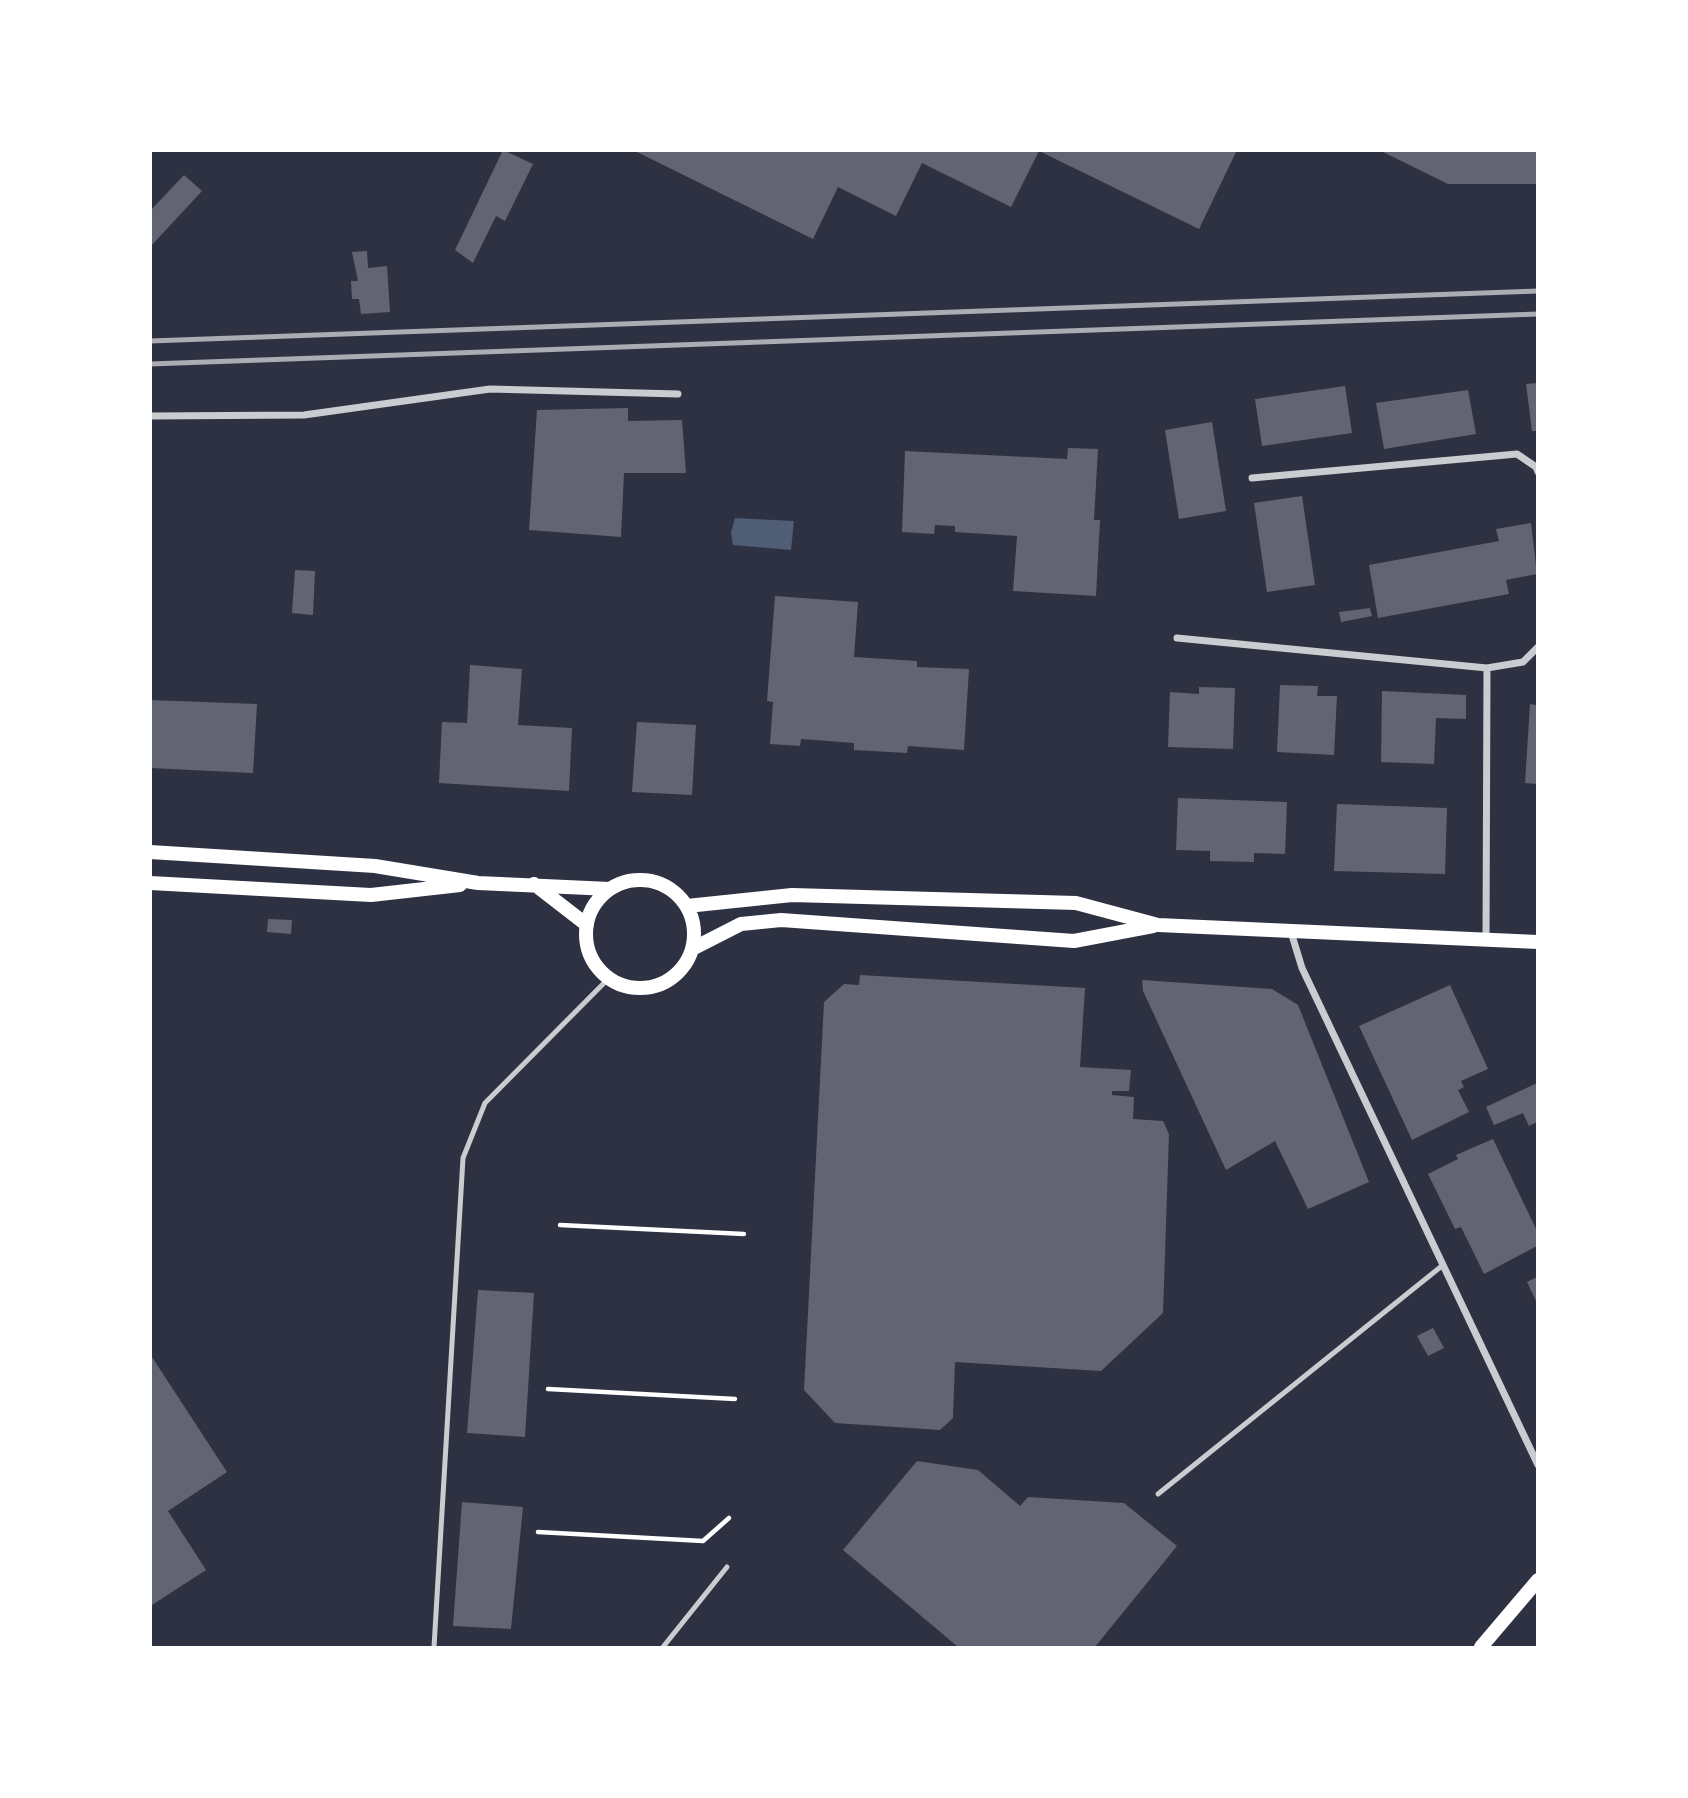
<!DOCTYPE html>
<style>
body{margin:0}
#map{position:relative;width:1688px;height:1798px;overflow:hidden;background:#2d3142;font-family:"Exo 2",sans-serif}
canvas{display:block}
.frame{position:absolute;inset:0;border:152px solid #fff;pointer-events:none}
</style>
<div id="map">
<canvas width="1688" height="1798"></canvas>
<div class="frame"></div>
</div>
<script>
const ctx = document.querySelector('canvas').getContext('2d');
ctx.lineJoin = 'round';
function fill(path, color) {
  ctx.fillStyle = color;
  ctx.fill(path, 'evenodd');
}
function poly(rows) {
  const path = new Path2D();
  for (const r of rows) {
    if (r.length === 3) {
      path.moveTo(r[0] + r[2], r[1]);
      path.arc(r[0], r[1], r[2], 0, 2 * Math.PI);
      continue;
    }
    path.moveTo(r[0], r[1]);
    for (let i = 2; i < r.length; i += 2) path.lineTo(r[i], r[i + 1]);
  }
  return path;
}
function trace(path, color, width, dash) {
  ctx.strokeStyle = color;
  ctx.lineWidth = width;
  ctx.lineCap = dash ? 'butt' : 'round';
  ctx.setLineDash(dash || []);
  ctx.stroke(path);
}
fill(poly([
 [735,518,794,521,791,550,733,545,731,532]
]), '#4f5d75');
fill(poly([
 [503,150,533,164,505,221,496,216,473,263,455,250],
 [633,150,1237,150,1199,229,1039,151,1011,207,922,163,896,216,838,187,813,239],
 [1379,150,1537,150,1537,184,1448,184],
 [184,175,202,191,150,247,150,211],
 [367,251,368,268,387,266,390,312,361,314,359,299,352,299,351,281,358,281,352,252],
 [1537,383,1537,431,1532,431,1526,384],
 [1345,386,1352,433,1262,446,1255,399],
 [1468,390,1476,434,1384,449,1376,403],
 [628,408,628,421,682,420,686,473,624,473,621,537,529,530,537,410],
 [1212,422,1226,511,1179,519,1165,430],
 [1068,448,1098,449,1094,520,1100,520,1096,596,1013,591,1017,536,955,532,955,526,935,525,934,534,902,532,905,451,1067,459],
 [1302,496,1315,585,1267,592,1254,503],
 [1531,523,1537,574,1506,580,1509,594,1378,618,1369,565,1499,541,1496,529],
 [295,570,315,571,313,615,292,613],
 [775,596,858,602,854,657,917,661,917,667,969,669,964,750,908,746,907,753,854,750,854,743,801,739,800,746,770,744,773,702,767,701],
 [1370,608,1372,616,1341,622,1339,612],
 [470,665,522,669,518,725,572,728,569,791,439,783,442,722,467,723],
 [1280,685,1318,686,1317,696,1337,696,1334,755,1277,752],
 [1199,687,1235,688,1233,749,1168,747,1170,692,1199,694],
 [1382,691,1466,695,1466,719,1436,718,1434,764,1381,762],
 [150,700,257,704,253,773,150,768],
 [1530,704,1537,705,1537,784,1525,783],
 [637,722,696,725,692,795,632,792],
 [1178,798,1287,802,1285,854,1254,853,1254,862,1210,861,1210,851,1176,850],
 [1337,804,1447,808,1445,874,1334,871],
 [268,919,292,920,291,934,267,932],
 [860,975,1085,988,1080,1067,1131,1070,1129,1091,1112,1091,1112,1095,1134,1097,1133,1119,1163,1121,1169,1134,1163,1313,1101,1371,955,1362,953,1418,940,1430,835,1423,804,1390,824,1002,844,984,859,985],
 [1142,980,1272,989,1298,1005,1369,1182,1308,1209,1275,1141,1226,1170,1143,991],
 [1450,985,1488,1069,1461,1081,1464,1087,1458,1090,1469,1112,1412,1140,1359,1026],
 [1537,1083,1537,1122,1529,1126,1523,1113,1494,1125,1486,1107],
 [1493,1139,1537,1231,1537,1246,1484,1274,1461,1227,1455,1229,1428,1174,1458,1159,1456,1155],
 [1537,1277,1537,1303,1527,1282],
 [478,1290,534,1293,525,1437,467,1433],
 [1433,1328,1444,1348,1428,1356,1417,1336],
 [150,1354,227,1472,168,1511,206,1570,152,1605],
 [917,1461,978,1470,1020,1506,1028,1497,1124,1503,1177,1546,1095,1647,958,1647,843,1550],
 [462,1502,523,1507,511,1629,453,1626]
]), '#626471');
trace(poly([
 [560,1225,744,1234],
 [548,1389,735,1399],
 [538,1532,703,1541,729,1518]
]), '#fff', 4.5);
trace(poly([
 [1158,1494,1443,1265],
 [434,1647,463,1158,485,1103,608,979],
 [663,1647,727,1567]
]), '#caccd0', 5);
trace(poly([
 [150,416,304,415,490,389,678,394],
 [1252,478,1517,454,1536,467,1538,472],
 [1177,638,1487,668,1486,939],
 [1487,668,1523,662,1538,647],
 [1291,932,1302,968,1538,1465]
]), '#caccd0', 7);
trace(poly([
 [150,852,375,866,478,883,610,889],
 [640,934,54],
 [150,883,371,895,460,885],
 [534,884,587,925],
 [687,906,792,895,1076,903,1158,925,1538,942],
 [692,949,741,924,781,920,1074,941,1153,926],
 [1481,1647,1538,1580]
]), '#fff', 14);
trace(poly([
 [150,341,1538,291],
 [150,364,1538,314]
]), '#abadb3', 5);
</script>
